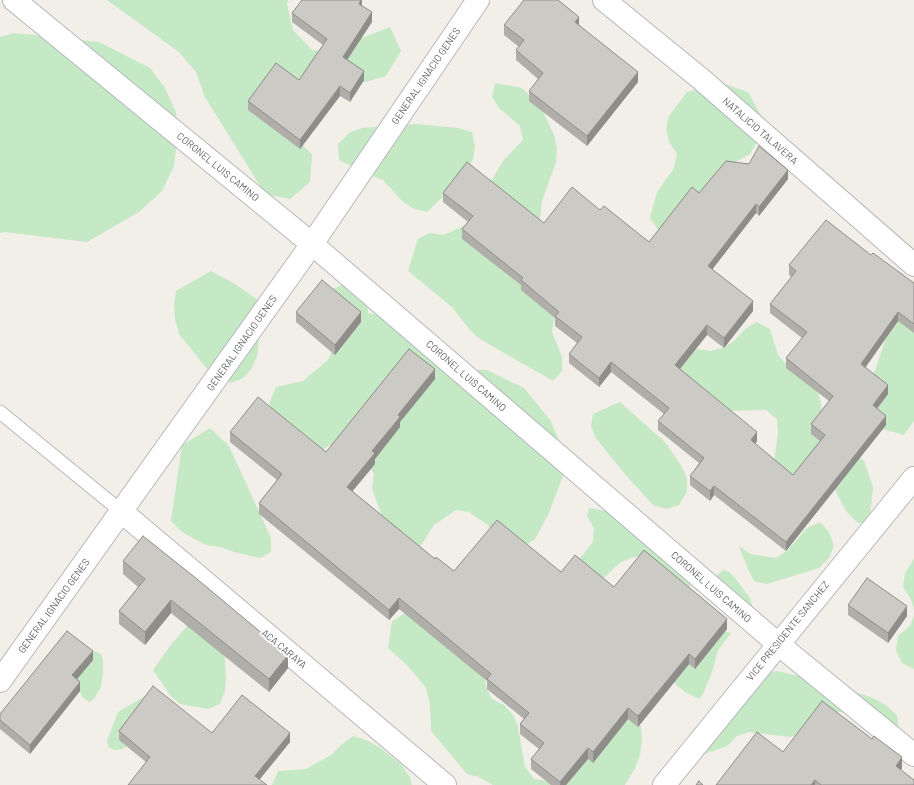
<!DOCTYPE html>
<style>
body{margin:0}
canvas{display:block;background:#f1efe8}
</style>
<canvas width="914" height="785"></canvas>
<script>
const ctx = document.querySelector('canvas').getContext('2d');
ctx.lineJoin = 'round';
function fill(path, color) {
  ctx.fillStyle = color;
  ctx.fill(path, 'evenodd');
}
function poly(rows) {
  const path = new Path2D();
  for (const r of rows) {
    path.moveTo(r[0], r[1]);
    for (let i = 2; i < r.length; i += 2) path.lineTo(r[i], r[i + 1]);
  }
  return path;
}
function trace(path, color, width, dash) {
  ctx.strokeStyle = color;
  ctx.lineWidth = width;
  ctx.lineCap = dash ? 'butt' : 'round';
  ctx.setLineDash(dash || []);
  ctx.stroke(path);
}
function drawText(font, color, halo, rows, align = 'center') {
  ctx.font = font + ' Barlow,sans-serif';
  ctx.lineWidth = 3.5;
  ctx.setLineDash([]);
  ctx.textBaseline = 'middle';
  ctx.strokeStyle = halo;
  ctx.fillStyle = color;
  for (const [text, x, y, turn = 0] of rows) {
    ctx.save();
    ctx.translate(x, y);
    ctx.rotate((+turn || 0) * Math.PI / 180);
    ctx.textAlign = isNaN(turn) ? turn : align;
    if (halo) ctx.strokeText(text, 0, 0);
    ctx.fillText(text, 0, 0);
    ctx.restore();
  }
}
fill(poly([
 [107,0,288,0,287,4,293,30,312,50,340,52,364,37,390,27,401,51,386,76,362,83,271,117,312,154,310,182,290,199,265,194,205,97,196,72,179,52],
 [14,33,99,42,150,68,165,88,176,112,177,139,174,166,162,191,139,212,87,242,5,232,0,233,0,37],
 [495,83,522,88,541,107,554,135,557,148,556,162,542,201,539,227,579,308,554,318,552,332,562,357,562,371,553,381,480,339,470,330,452,307,408,271,418,239,430,233,444,235,470,223,481,198,503,161,523,140,520,126,499,108,492,97],
 [722,83,748,92,763,119,763,131,750,154,725,168,671,225,658,230,650,218,657,192,673,170,677,154,669,142,666,129,669,116,687,92],
 [417,124,458,128,472,132,475,146,473,160,457,183,427,212,414,209,402,201,383,180,372,176,339,160,338,144,349,133,362,128],
 [211,271,235,284,258,300,262,312,257,356,252,368,243,378,231,383,219,378,208,370,179,334,175,319,174,305,176,291],
 [343,285,367,300,368,313,381,315,394,313,419,321,429,331,447,369,487,370,524,388,551,421,566,458,564,473,549,513,535,539,521,549,497,538,488,525,469,512,456,510,434,525,420,547,394,539,381,514,372,488,374,474,367,462,342,446,329,445,320,453,268,416,270,401,276,387,303,381,328,360,335,345,329,290],
 [914,311,914,421,904,435,880,428,870,401,874,373,893,318],
 [757,322,770,329,778,355,787,365,817,390,821,403,823,430,864,461,873,487,869,526,857,522,846,511,833,486,772,476,778,433,777,419,766,410,727,411,667,359,685,342,697,349,711,351,725,347,736,339,745,329],
 [620,402,665,442,681,465,687,478,687,492,679,505,666,509,653,505,624,473,596,438,591,426,593,414],
 [210,428,229,446,271,538,271,552,260,558,234,552,221,547,206,545,182,532,171,521,182,445],
 [589,508,617,513,656,530,678,543,686,555,691,581,686,600,724,631,731,633,718,650,712,672,703,694,699,699,685,692,668,678,640,556,634,557,621,562,615,567,605,577,599,580,574,566,593,542,594,528,587,516],
 [820,522,829,532,834,546,829,558,819,568,767,584,754,581,748,569,739,546,750,554,776,558,788,550,807,528],
 [914,559,914,610,911,599,903,587,905,573],
 [723,570,729,572,734,577,750,598,754,612,707,584],
 [404,614,417,616,484,673,486,686,492,699,504,705,513,715,518,727,525,767,534,779,549,781,616,712,641,726,642,740,640,755,635,768,625,785,493,785,479,777,467,774,431,731,430,704,426,688,408,666,388,648,392,621],
 [914,615,914,669,902,663,896,651,898,636,910,626],
 [189,624,223,630,226,678,225,691,220,704,208,709,180,704,170,695,153,670,170,646],
 [79,645,101,654,103,660,103,673,101,687,94,699,89,702,82,697,77,682,76,660],
 [777,671,803,677,871,697,886,705,897,715,899,729,881,748,865,725,853,716,841,712,827,713,803,733,790,737,749,732,737,736,727,746,702,755,764,673],
 [150,693,134,741,123,749,116,750,109,748,107,741,118,712],
 [353,736,366,740,379,747,402,765,410,778,412,785,272,785,278,771,306,769,331,755,341,745]
]), '#c5e8c5');
const service = poly([
 [0,412,122,512]
]);
const minor = poly([
 [14,0,312,244,778,644,914,755],
 [604,0,701,79,914,265],
 [122,512,445,785],
 [0,681,312,244,478,0],
 [664,785,914,478]
]);
trace(service, '#b5b8bc', 15);
trace(minor, '#b5b8bc', 24);
trace(service, '#fff', 13);
trace(minor, '#fff', 22);
fill(poly([
 [362,0,362,6,372,22,347,60,364,80,350,102,340,96,300,149,248,110,248,101,299,80,323,45,292,22,292,13],
 [504,25,579,25,638,82,587,146,529,101,529,91,538,79,516,60,516,50,519,47,504,35],
 [788,179,759,216,756,213,712,269,753,311,724,348,707,335,680,369,757,441,755,444,793,475,820,441,811,434,811,424,829,401,786,368,786,358,802,338,770,313,770,304,792,277,789,275,789,265,871,255,914,283,914,333,898,321,866,367,888,394,877,408,886,425,786,551,714,495,710,501,690,485,690,476,699,463,658,430,658,421,664,414,611,372,599,387,569,363,569,354,577,343,555,326,555,318,521,290,521,285,462,239,462,229,468,222,443,202,443,193,544,223,600,210,649,242,699,193],
 [296,312,361,322,335,355,296,322],
 [435,379,400,422,400,427,375,459,375,464,352,491,435,559,454,571,561,572,614,587,727,629,695,669,689,664,638,727,628,719,593,763,588,759,566,785,551,785,531,769,531,759,539,749,520,734,520,724,524,719,487,689,487,681,399,609,389,620,259,514,259,503,277,480,230,442,230,432,326,452],
 [123,561,288,668,269,692,171,613,145,645,119,624,119,611,138,587,123,574],
 [848,605,907,616,888,643,848,615],
 [93,660,77,679,80,691,30,754,0,729,0,714],
 [119,731,212,733,290,742,260,779,146,762,119,740],
 [783,752,902,768,901,770,914,785,716,785]
]), '#afaea9');
fill(poly([
 [361,0,362,0,362,8,359,4],
 [372,12,372,22,343,66,343,57],
 [579,17,579,27,575,22],
 [364,71,364,80,350,102,350,93],
 [638,72,638,82,587,146,587,136],
 [340,86,340,96,300,149,300,140],
 [788,170,788,179,759,216,759,207],
 [756,204,756,213,708,275,708,266],
 [753,301,753,311,724,348,724,338],
 [361,312,361,322,335,355,335,345],
 [898,312,898,321,861,373,861,364],
 [707,325,707,335,675,375,675,365],
 [611,362,611,372,599,387,599,378],
 [435,369,435,379,400,422,400,427,375,459,375,464,347,498,347,487,398,415],
 [888,385,888,394,873,414,873,405],
 [886,416,886,425,786,551,786,542],
 [757,432,757,441,751,450,751,440],
 [714,486,714,495,710,501,710,491],
 [399,598,399,609,389,620,389,610],
 [171,600,171,613,145,645,145,632],
 [907,606,907,616,888,643,888,633],
 [727,619,727,629,695,669,695,659],
 [93,651,93,660,72,685,72,675],
 [689,654,689,664,638,727,638,716],
 [288,655,288,668,269,692,269,679],
 [80,682,80,691,30,754,30,745],
 [628,708,628,719,593,763,593,752],
 [290,733,290,742,255,785,255,776],
 [588,748,588,759,566,785,560,785,560,782],
 [902,757,902,768,896,776,896,766],
 [815,780,815,785,811,785]
]), '#8f8d8a');
const building = poly([
 [302,0,361,0,359,4,372,12,343,57,364,71,350,93,340,86,300,140,248,101,276,63,299,80,327,39,292,13,302,0],
 [524,0,558,0,579,17,575,22,638,72,587,136,529,91,543,73,516,50,524,40,504,25,524,0],
 [759,146,788,170,759,207,756,204,708,266,753,301,724,338,707,325,675,365,757,432,751,440,793,475,825,435,811,424,833,396,786,358,807,332,770,304,796,271,789,265,826,220,871,255,873,253,914,283,914,324,898,312,861,364,888,385,873,405,886,416,786,542,714,486,710,491,690,476,704,458,658,421,669,408,611,362,599,378,569,354,582,337,555,316,559,312,521,280,523,278,462,229,473,216,443,193,467,162,544,223,572,187,600,210,604,206,649,242,692,187,699,193,726,161,749,164,759,146],
 [322,280,361,312,335,345,296,312,322,280],
 [409,349,435,369,398,415,400,417,372,451,375,453,347,487,435,559,436,557,454,571,497,520,561,572,575,555,614,587,644,550,727,619,695,659,689,654,638,716,628,708,593,752,588,748,560,782,531,759,544,743,520,724,529,713,487,679,491,674,399,598,389,610,259,503,282,474,230,432,258,397,326,452,409,349],
 [143,536,197,579,288,655,269,679,171,600,145,632,119,611,145,579,123,561,143,536],
 [867,578,907,606,888,633,848,605,867,578],
 [67,631,93,651,72,675,80,682,30,745,0,720,0,714,67,631],
 [153,686,212,733,242,695,290,733,255,776,267,785,128,785,150,757,119,731,153,686],
 [822,701,872,739,874,736,902,757,896,766,914,780,914,785,821,785,815,780,811,785,716,785,757,732,783,752,822,701],
 [699,781,703,785,696,785,699,781]
]);
fill(building, '#cccac5');
trace(building, '#8f8d8a', 1);
drawText('10px', '#5f6368', '#fff', [
 ["GENERAL IGNACIO GENES",426,76,-56],
 ["NATALICIO TALAVERA",760,131,41],
 ["CORONEL LUIS CAMINO",218,167,39],
 ["GENERAL IGNACIO GENES",242,343,-55],
 ["CORONEL LUIS CAMINO",466,376,41],
 ["CORONEL LUIS CAMINO",711,587,41],
 ["GENERAL IGNACIO GENES",54,606,-54],
 ["VICE PRESIDENTE SANCHEZ",788,631,-51],
 ["ACA CARAYA",284,649,40]
]);
</script>
